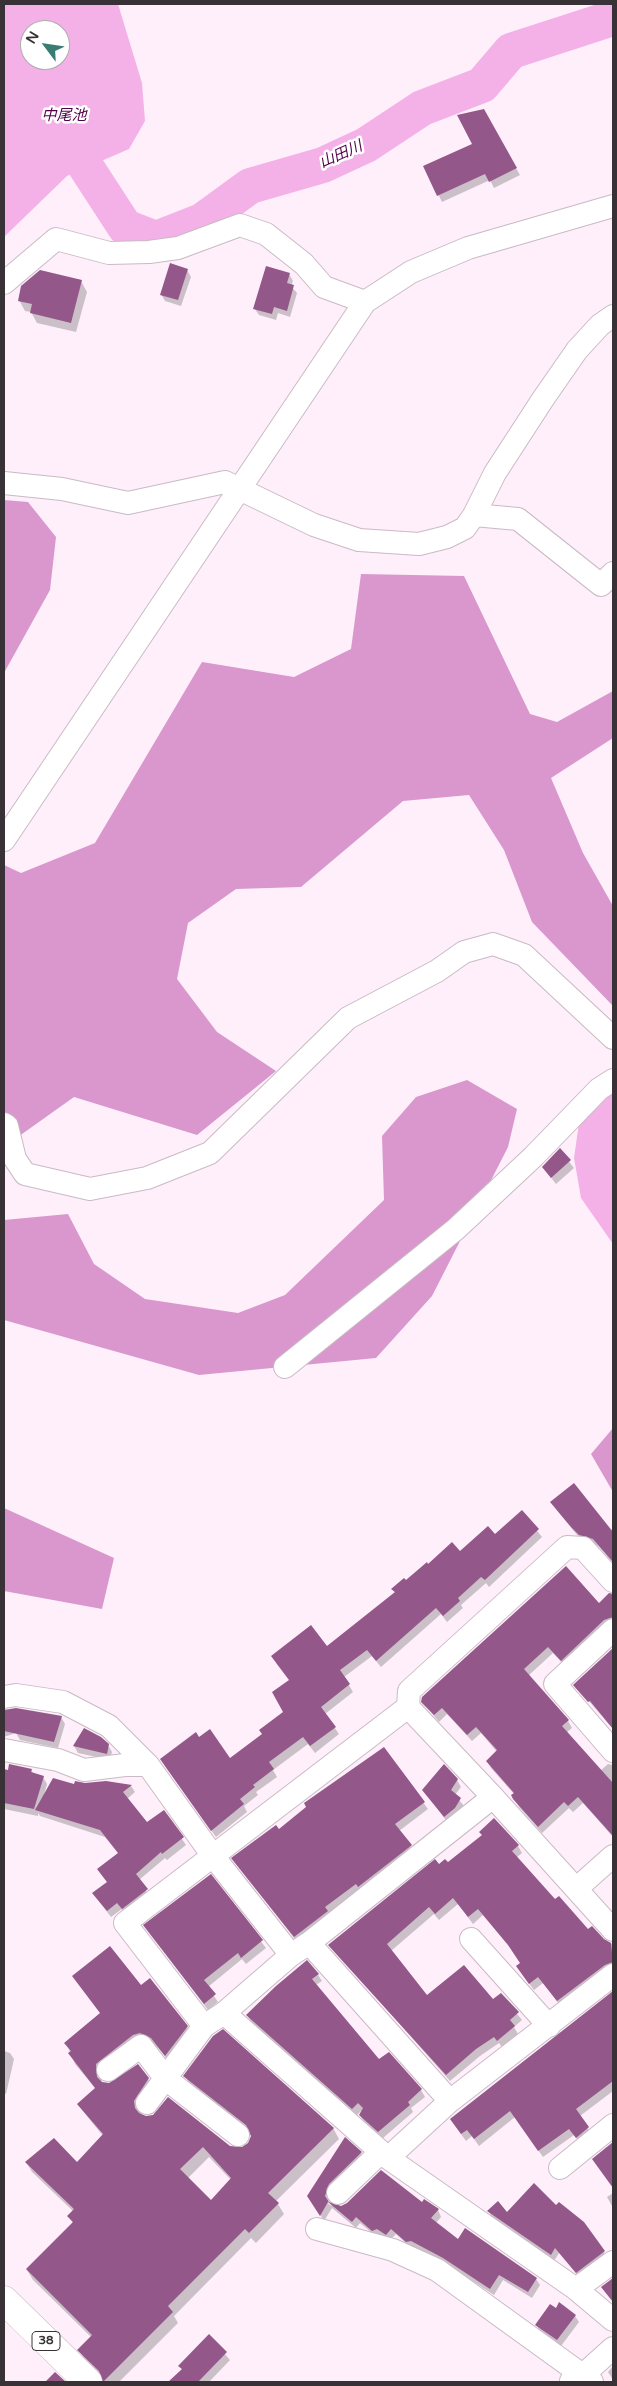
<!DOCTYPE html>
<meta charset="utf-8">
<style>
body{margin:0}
#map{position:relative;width:617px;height:2386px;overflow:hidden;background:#feeffb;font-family:"Varela Round",sans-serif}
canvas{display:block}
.frame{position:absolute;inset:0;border:5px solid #383236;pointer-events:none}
.north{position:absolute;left:20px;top:20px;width:50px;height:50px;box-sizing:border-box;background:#fff;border:1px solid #afadaf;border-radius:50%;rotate:301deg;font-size:14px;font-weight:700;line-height:20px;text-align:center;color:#383236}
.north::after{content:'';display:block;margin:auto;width:18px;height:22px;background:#377d73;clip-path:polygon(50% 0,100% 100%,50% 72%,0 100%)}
</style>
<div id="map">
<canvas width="617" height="2386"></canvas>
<div class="frame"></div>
<div class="north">N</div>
</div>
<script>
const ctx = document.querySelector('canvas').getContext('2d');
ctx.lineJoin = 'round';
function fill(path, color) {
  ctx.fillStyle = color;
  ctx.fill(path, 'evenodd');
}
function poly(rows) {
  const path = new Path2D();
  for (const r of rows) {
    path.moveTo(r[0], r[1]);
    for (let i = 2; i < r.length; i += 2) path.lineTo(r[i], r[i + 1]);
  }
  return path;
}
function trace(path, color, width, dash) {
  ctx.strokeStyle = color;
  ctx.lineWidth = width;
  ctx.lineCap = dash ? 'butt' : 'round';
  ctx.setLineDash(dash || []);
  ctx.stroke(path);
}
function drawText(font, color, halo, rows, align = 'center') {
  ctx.font = font + ' "Varela Round","Noto Sans JP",sans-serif';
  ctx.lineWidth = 5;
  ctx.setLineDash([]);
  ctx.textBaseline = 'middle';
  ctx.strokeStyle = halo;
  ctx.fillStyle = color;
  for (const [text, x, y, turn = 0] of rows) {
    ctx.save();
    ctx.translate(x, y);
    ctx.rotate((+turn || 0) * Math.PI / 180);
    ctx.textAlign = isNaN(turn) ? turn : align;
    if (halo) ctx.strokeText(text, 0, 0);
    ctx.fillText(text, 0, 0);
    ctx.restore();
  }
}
fill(poly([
 [4,500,28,502,56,537,50,590,4,673],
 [361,574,464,576,530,714,557,722,613,691,613,738,551,778,583,853,613,906,613,1006,532,922,504,850,469,795,403,801,301,887,236,889,188,923,177,979,217,1032,276,1071,197,1135,74,1097,15,1139,4,1135,4,865,21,873,95,843,202,662,294,677,351,649],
 [467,1080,517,1109,508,1147,432,1296,376,1358,199,1375,4,1320,4,1220,68,1214,94,1264,145,1299,238,1313,285,1295,384,1200,382,1136,416,1097],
 [613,1428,613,1492,591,1454],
 [4,1508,114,1558,102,1609,4,1591]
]), '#d997cd');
fill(poly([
 [4,4,118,4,142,83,145,121,129,149,67,176,4,237],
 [30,30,60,30,60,60,30,60],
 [613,1092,613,1244,581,1198,574,1158,579,1123,606,1096]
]), '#f4b1e7');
fill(poly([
 [483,111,520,175,494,188,490,180,442,202,425,167,474,144],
 [187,270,191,277,181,306,165,301,161,294],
 [289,274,293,281,291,286,297,293,290,317,278,313,276,320,259,315,255,309],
 [81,281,87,292,76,332,37,323,31,312,25,311,19,300],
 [560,1150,574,1168,556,1184,543,1167],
 [556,1509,611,1530,613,1528,613,1563,598,1546,585,1542,577,1535],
 [522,1512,542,1537,489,1587,486,1583,461,1605,463,1608,447,1622,441,1614,381,1667,372,1656,344,1677,353,1692,325,1714,339,1734,315,1753,308,1744,273,1770,277,1777,256,1792,258,1795,244,1806,247,1812,216,1837,165,1766,199,1738,230,1760,263,1735,285,1712,290,1681,276,1663,327,1648,395,1593,393,1589,428,1565,460,1553,495,1536],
 [609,1595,613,1595,613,1626,566,1667,553,1653,528,1676,568,1721,572,1728,566,1733,600,1771,608,1764,613,1765,613,1837,583,1803,573,1812,569,1808,542,1833,519,1807,514,1799,514,1794,491,1768,487,1761,497,1752,481,1733,472,1741,447,1714,439,1722,423,1702,599,1604],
 [613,1649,613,1729,575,1685],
 [4,1710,16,1710,61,1717,65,1724,58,1748,20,1740,16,1733,4,1737],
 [84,1729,108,1745,112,1752,110,1760,78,1753,74,1746],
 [383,1748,428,1809,399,1831,415,1852,298,1943,237,1865],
 [4,1770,31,1770,34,1774,43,1777,47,1784,44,1795,75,1786,105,1782,131,1786,135,1792,127,1799,147,1824,164,1812,186,1845,167,1860,165,1858,139,1880,150,1897,126,1915,122,1909,111,1917,98,1900,108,1883,98,1870,119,1854,105,1837,40,1816,38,1813,38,1816,4,1809,4,1813],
 [457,1780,461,1787,455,1795,464,1806,448,1823,424,1790],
 [518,1846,522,1853,516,1858,555,1901,588,1930,608,1943,613,1944,613,1970,562,2008,543,1983,534,1990,522,1974,521,1964,514,1952,483,1915,473,1924,458,1904,439,1920,434,1914,391,1951,427,1997,493,2001,501,1994,522,2020,514,2027,518,2034,502,2047,499,2043,480,2056,450,2081,330,1945,439,1866],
 [210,1876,266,1948,246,1964,242,1959,208,1987,218,2002,208,2010,149,1932],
 [318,1975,322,1981,316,1985,379,2061,421,2090,425,2097,411,2108,413,2112,383,2138,364,2122,360,2115,363,2109,357,2115,251,2022,247,2015],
 [74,1976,141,1987,187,2027,193,2037,172,2065,158,2048,146,2043,101,2075,102,2083,109,2084,148,2079,154,2089,140,2115,230,2147,243,2149,249,2144,252,2136,250,2133,191,2086,185,2076,333,2128,339,2139,276,2201,284,2214,256,2243,251,2238,174,2316,178,2323,119,2382,104,2382,103,2378,85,2360,79,2350,91,2337,33,2280,27,2270,73,2223,69,2217,74,2212,32,2172,26,2162,77,2163,103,2136,78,2105,96,2089,75,2064,66,2043,101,2014],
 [209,2157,231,2180,211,2202,188,2178],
 [613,1993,613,2091,580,2116,592,2135,581,2144,574,2135,543,2157,515,2117,479,2146,472,2136,466,2141,451,2120],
 [4,2051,10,2053,14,2059,6,2094,4,2093],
 [361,2153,364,2159,332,2191,329,2201,324,2197,323,2199,330,2205,341,2207,422,2204,438,2210,441,2217,436,2223,458,2241,536,2279,540,2285,532,2298,503,2280,494,2295,448,2265,415,2248,411,2248,396,2234,390,2240,381,2235,377,2237,360,2223,356,2228,332,2208,324,2221,309,2196],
 [613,2193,613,2208,607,2197],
 [556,2207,583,2223,608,2258,580,2278,559,2253,554,2261,492,2217,488,2211,507,2214],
 [556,2309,575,2316,579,2322,561,2346,540,2331,537,2325],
 [209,2336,230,2360,209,2382,170,2382,182,2370,180,2366],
 [613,2366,613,2380,608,2372]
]), '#0003');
trace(poly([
 [86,167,125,227,156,239,202,221,250,186,323,165,366,145,422,108,482,85,511,51,613,18]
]), '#f4b1e7', 36);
fill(poly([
 [484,109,517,168,489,182,485,174,437,196,423,166,472,144,457,115],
 [170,263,188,269,178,300,160,295],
 [266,266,290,273,287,283,294,285,287,311,274,307,272,314,253,309],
 [40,270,82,280,71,323,30,313,32,304,18,301,21,286],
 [560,1148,571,1160,551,1178,542,1167],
 [574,1483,613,1532,613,1562,593,1539,579,1535,571,1527,550,1502],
 [522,1510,539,1529,485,1580,481,1577,458,1598,460,1601,443,1616,436,1608,376,1661,367,1650,340,1670,350,1684,321,1707,336,1727,310,1746,303,1737,269,1762,274,1769,253,1785,255,1787,240,1799,244,1804,211,1831,160,1759,196,1732,199,1737,210,1729,230,1758,262,1734,259,1730,283,1712,272,1692,289,1680,271,1656,311,1625,327,1646,395,1592,391,1589,404,1578,406,1580,427,1562,428,1564,452,1542,460,1551,488,1526,495,1534],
 [566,1566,599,1603,609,1593,613,1594,613,1617,604,1620,561,1661,548,1647,524,1669,569,1720,562,1726,613,1783,613,1836,578,1797,568,1806,564,1802,538,1827,513,1799,511,1795,514,1793,486,1761,497,1750,476,1727,467,1735,442,1708,434,1715,421,1702,422,1697],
 [613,1648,613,1729,590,1701,588,1702,573,1685],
 [16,1708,62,1716,54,1742,4,1731,4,1710],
 [84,1728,101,1737,109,1744,107,1754,73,1746],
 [384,1747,425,1802,395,1824,412,1845,358,1887,356,1884,325,1907,328,1911,294,1937,231,1858,276,1825,279,1829,306,1807,304,1803],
 [9,1764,32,1769,31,1772,44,1776,34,1809,4,1803,4,1769,8,1770],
 [444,1764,458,1779,451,1790,461,1798,455,1808,444,1817,422,1790],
 [53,1778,74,1784,75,1781,85,1783,106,1781,132,1785,123,1792,147,1822,164,1810,184,1837,162,1854,161,1852,136,1874,148,1889,122,1909,117,1903,107,1911,92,1893,107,1882,97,1869,118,1853,100,1830,35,1810],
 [494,1818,519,1845,512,1851,555,1899,559,1896,588,1929,592,1926,604,1939,611,1943,613,1962,605,1965,557,2001,538,1977,529,1984,516,1966,520,1963,508,1945,478,1909,468,1917,453,1898,435,1914,429,1907,387,1944,427,1995,464,1965,493,1999,501,1993,519,2012,510,2020,515,2026,497,2041,494,2037,476,2049,446,2075,328,1945,435,1859,439,1864,445,1859,448,1862,482,1835,479,1832],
 [211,1874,263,1940,241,1958,238,1953,204,1980,216,1994,204,2004,143,1925],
 [110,1946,141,1985,150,1978,188,2026,165,2056,151,2038,140,2033,133,2035,96,2064,97,2077,102,2082,109,2083,138,2064,149,2078,134,2101,135,2108,139,2113,146,2116,153,2115,168,2097,230,2146,242,2147,248,2143,251,2136,246,2125,183,2076,213,2036,223,2029,334,2128,268,2193,279,2203,249,2233,245,2229,168,2306,173,2312,103,2382,99,2371,77,2350,92,2335,26,2269,73,2222,67,2216,74,2209,25,2162,54,2138,77,2162,103,2134,77,2104,95,2088,68,2053,71,2051,64,2043,100,2013,72,1976],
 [203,2147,231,2178,211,2200,180,2169],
 [307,1960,319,1974,312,1979,379,2059,389,2052,422,2089,408,2102,410,2105,378,2132,359,2115,363,2108,358,2103,352,2109,246,2015,276,1986],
 [613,1991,613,2081,576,2109,589,2127,576,2138,569,2129,538,2151,510,2111,474,2139,467,2130,461,2134,450,2119],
 [345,2137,362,2152,329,2184,325,2196,329,2202,341,2206,347,2203,381,2170,422,2202,424,2199,439,2209,431,2218,458,2239,465,2228,537,2278,528,2292,499,2275,490,2289,443,2258,411,2241,406,2242,391,2229,386,2235,377,2229,372,2231,356,2217,352,2222,328,2202,320,2216,307,2196],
 [613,2142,613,2188,592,2159],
 [534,2183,556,2205,559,2202,584,2222,605,2251,576,2273,555,2248,551,2255,487,2211,498,2201,507,2212],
 [613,2278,613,2302,601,2287],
 [559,2302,576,2315,557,2340,535,2325,550,2304,556,2308],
 [209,2334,227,2352,198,2382,168,2382,182,2369,178,2366],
 [55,2372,66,2382,45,2382]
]), '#94578a');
const minor = poly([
 [4,283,56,239,109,253,149,252,178,248,240,225,266,234,304,264,324,287,365,302],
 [4,483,62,489,128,503,225,482,314,525,359,540,419,544,447,537,465,528,474,515,495,473,543,399,577,350,600,325,613,316],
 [474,515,518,519,601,585,613,573],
 [4,840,365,302,411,272,468,248,613,206],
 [4,1124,7,1126,15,1159,25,1174,90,1189,147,1178,210,1153,348,1018,437,971,464,952,493,944,524,955,613,1038],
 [285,1367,456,1229,533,1157,599,1089,613,1080],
 [613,1581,583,1548,567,1547,409,1691,408,1707,493,1797,613,1930],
 [613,1630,555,1684,613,1751],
 [4,1697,16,1695,63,1702,109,1726,148,1765],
 [408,1707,125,1923,204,2026,224,2013,291,1955,309,1943,493,1797],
 [4,1750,58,1760,84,1770,125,1765,148,1765,213,1856,291,1955],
 [576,1889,613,1856],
 [471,1939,549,2026],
 [309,1943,450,2101],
 [224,2013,388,2158,576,2289,613,2320],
 [108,2070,141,2046,166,2079,238,2135],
 [147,2103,204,2026],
 [388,2158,450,2101,613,1975],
 [560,2168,613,2125],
 [338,2193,381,2152],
 [317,2229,393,2250,437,2270,592,2382],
 [576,2289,613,2262],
 [571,2381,583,2375,613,2348]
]);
const major = poly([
 [4,2300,88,2382]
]);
trace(minor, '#c9bac5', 24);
trace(major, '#c9bac5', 29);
trace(minor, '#fff', 22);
trace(major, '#fff', 28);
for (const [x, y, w] of [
 [46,2341,28]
]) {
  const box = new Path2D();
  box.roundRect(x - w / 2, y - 9.5, w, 19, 4);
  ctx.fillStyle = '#fff';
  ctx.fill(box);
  trace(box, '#383236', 1);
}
drawText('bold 12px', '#383236', null, [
 ["38",46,2341]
]);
drawText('italic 15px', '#52014a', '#fff', [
 ["中尾池",64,116],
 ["山田川",341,155,-24]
]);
</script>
